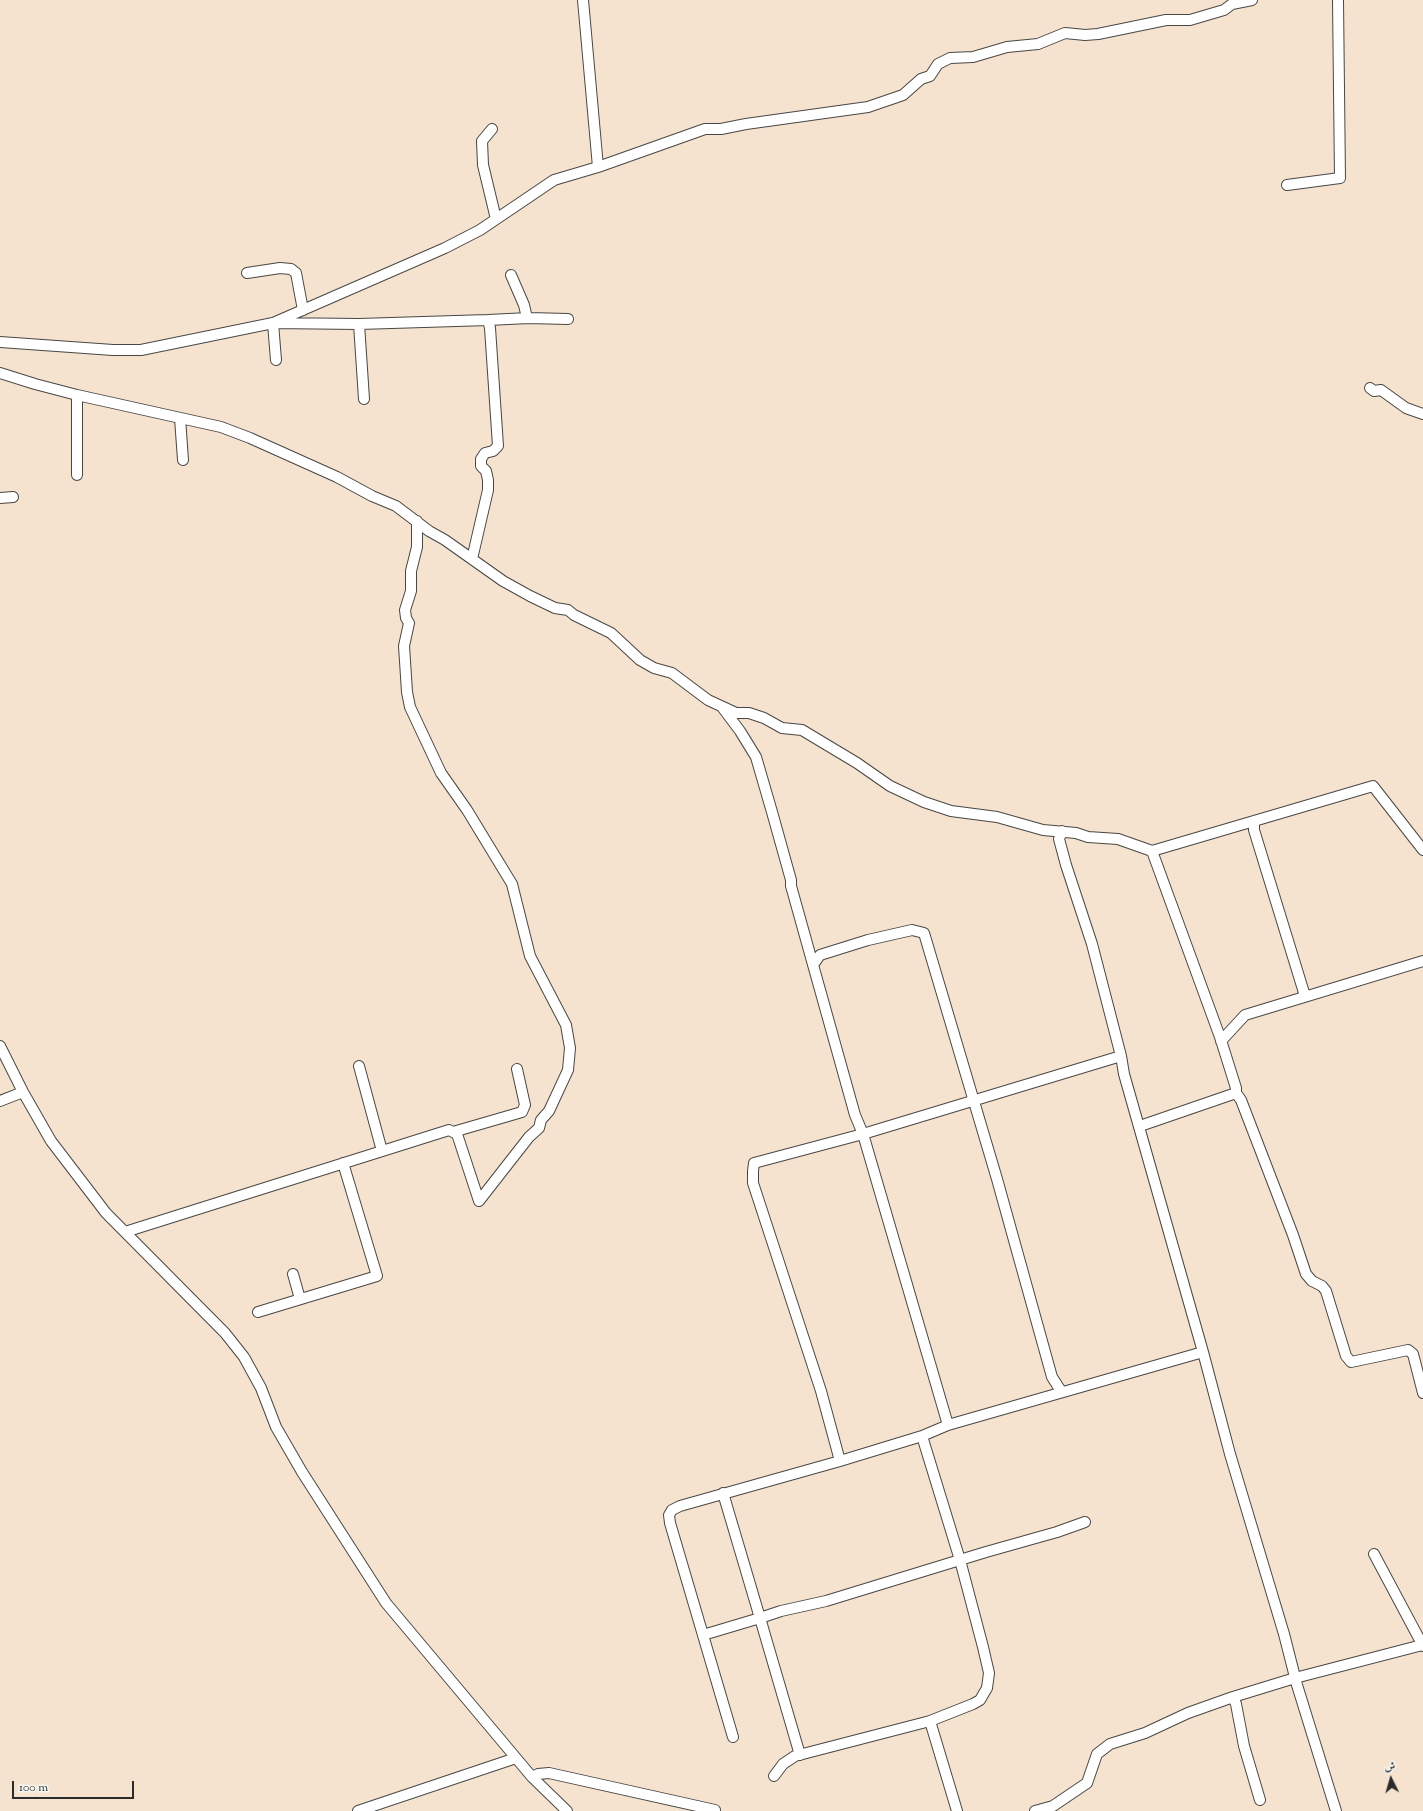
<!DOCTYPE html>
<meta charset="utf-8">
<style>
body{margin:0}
#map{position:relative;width:1423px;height:1811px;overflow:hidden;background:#f5e3cf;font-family:"Sorts Mill Goudy",Amiri,serif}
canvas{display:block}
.north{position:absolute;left:1371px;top:1759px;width:40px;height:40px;-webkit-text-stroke:3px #f6f6f2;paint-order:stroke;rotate:355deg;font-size:11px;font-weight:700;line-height:16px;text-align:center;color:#2b2b2b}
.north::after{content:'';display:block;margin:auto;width:14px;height:18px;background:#2b2b2b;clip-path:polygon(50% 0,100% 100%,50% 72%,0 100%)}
.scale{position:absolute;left:12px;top:1781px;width:122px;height:18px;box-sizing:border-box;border:2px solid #2b2b2b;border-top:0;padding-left:5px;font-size:12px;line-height:14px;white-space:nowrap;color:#2b2b2b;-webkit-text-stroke:3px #f6f6f2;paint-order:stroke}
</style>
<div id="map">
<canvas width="1423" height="1811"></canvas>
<div class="north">ش</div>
<div class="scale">100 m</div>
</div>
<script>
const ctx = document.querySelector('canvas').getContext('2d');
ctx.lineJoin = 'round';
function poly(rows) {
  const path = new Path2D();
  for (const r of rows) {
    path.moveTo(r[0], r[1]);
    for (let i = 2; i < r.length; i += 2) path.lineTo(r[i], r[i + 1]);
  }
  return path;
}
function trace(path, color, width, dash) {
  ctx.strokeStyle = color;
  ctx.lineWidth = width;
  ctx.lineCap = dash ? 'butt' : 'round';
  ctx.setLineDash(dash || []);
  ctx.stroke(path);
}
const minor = poly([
 [492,129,482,141,483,165,496,219],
 [598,167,705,129,721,129,746,124,868,107,903,95,921,79,930,76,938,64,950,58,973,57,1007,47,1038,44,1065,33,1085,35,1098,34,1166,20,1190,20,1224,10,1232,4,1252,0],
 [1287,185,1340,178,1338,0],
 [247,273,280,268,291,269,296,273,303,310],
 [511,275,524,305,527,318],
 [488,320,529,318,568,319],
 [359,324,364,399],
 [0,342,113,350,141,350,273,323,445,248,480,230,554,180,598,167,583,0],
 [276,360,273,323,359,324,488,320,490,328,498,446,493,451,485,453,481,459,481,466,486,471,488,480,488,490,472,559],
 [0,373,35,384,77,395,221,427,250,438,337,477,372,496,396,506,429,531,445,540,503,581,530,596,555,608,568,610,574,615,611,633,640,660,654,668,672,673,708,700,736,713,749,713,764,718,782,728,802,730,857,763,890,786,924,802,951,811,997,817,1043,830,1076,833,1088,837,1118,839,1152,851],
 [1370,388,1374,391,1381,390,1406,408,1423,414],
 [77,395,77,475],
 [180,418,183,460],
 [0,498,13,497],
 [417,521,417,547,411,571,411,591,405,610,406,618,409,623,404,646,407,692,410,707,441,773,467,810,512,884,530,956,566,1025,570,1048,568,1070,549,1111,541,1120,539,1128,529,1137,479,1201],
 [722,707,740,731,756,757,772,812,791,880,791,886,855,1115,863,1134,1121,1056,1124,1074,1203,1352,1230,1454,1284,1634,1297,1685,1336,1811],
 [1254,821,1254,830,1305,996],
 [1062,831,1059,839,1066,865,1092,944,1121,1056],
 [813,965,820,955,868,940,912,930,924,933,997,1179,1052,1377,1061,1391],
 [1221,1041,1245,1015,1423,961],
 [0,1046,23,1092,51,1141,106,1213,225,1333,244,1357,261,1388,276,1427,302,1472,386,1603,532,1777,567,1811],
 [359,1066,382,1151],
 [1236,1093,1236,1088,1220,1037,1152,851,1373,786,1423,850],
 [0,1101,23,1092],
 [1140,1126,1236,1093,1241,1100,1293,1235,1306,1274,1312,1281,1322,1286,1326,1291,1346,1356,1351,1362,1408,1350,1413,1354,1423,1393],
 [453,1132,522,1112,525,1105,517,1069],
 [125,1232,449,1130,457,1134,479,1201],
 [293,1274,300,1299],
 [258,1312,377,1276,343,1163],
 [948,1425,1203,1352],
 [723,1493,760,1618,781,1611,826,1601,986,1552,1057,1532,1085,1522],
 [1374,1554,1423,1646],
 [703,1635,760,1618,800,1755],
 [1233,1697,1236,1704,1244,1746,1260,1800],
 [930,1721,957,1811],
 [733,1737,670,1523,669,1515,672,1510,680,1506,840,1461,922,1436,948,1425,863,1134,754,1163,753,1171,753,1183,821,1391,840,1461],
 [774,1776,783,1764,795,1756,930,1721,973,1704,980,1700,987,1688,989,1673,983,1647,960,1560,922,1436],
 [532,1777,538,1774,549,1773,715,1810],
 [358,1811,516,1758],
 [1035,1811,1053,1806,1087,1783,1097,1754,1110,1744,1145,1733,1188,1713,1233,1697,1295,1678,1422,1645]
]);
trace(minor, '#494744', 12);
trace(minor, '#fff', 10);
</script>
